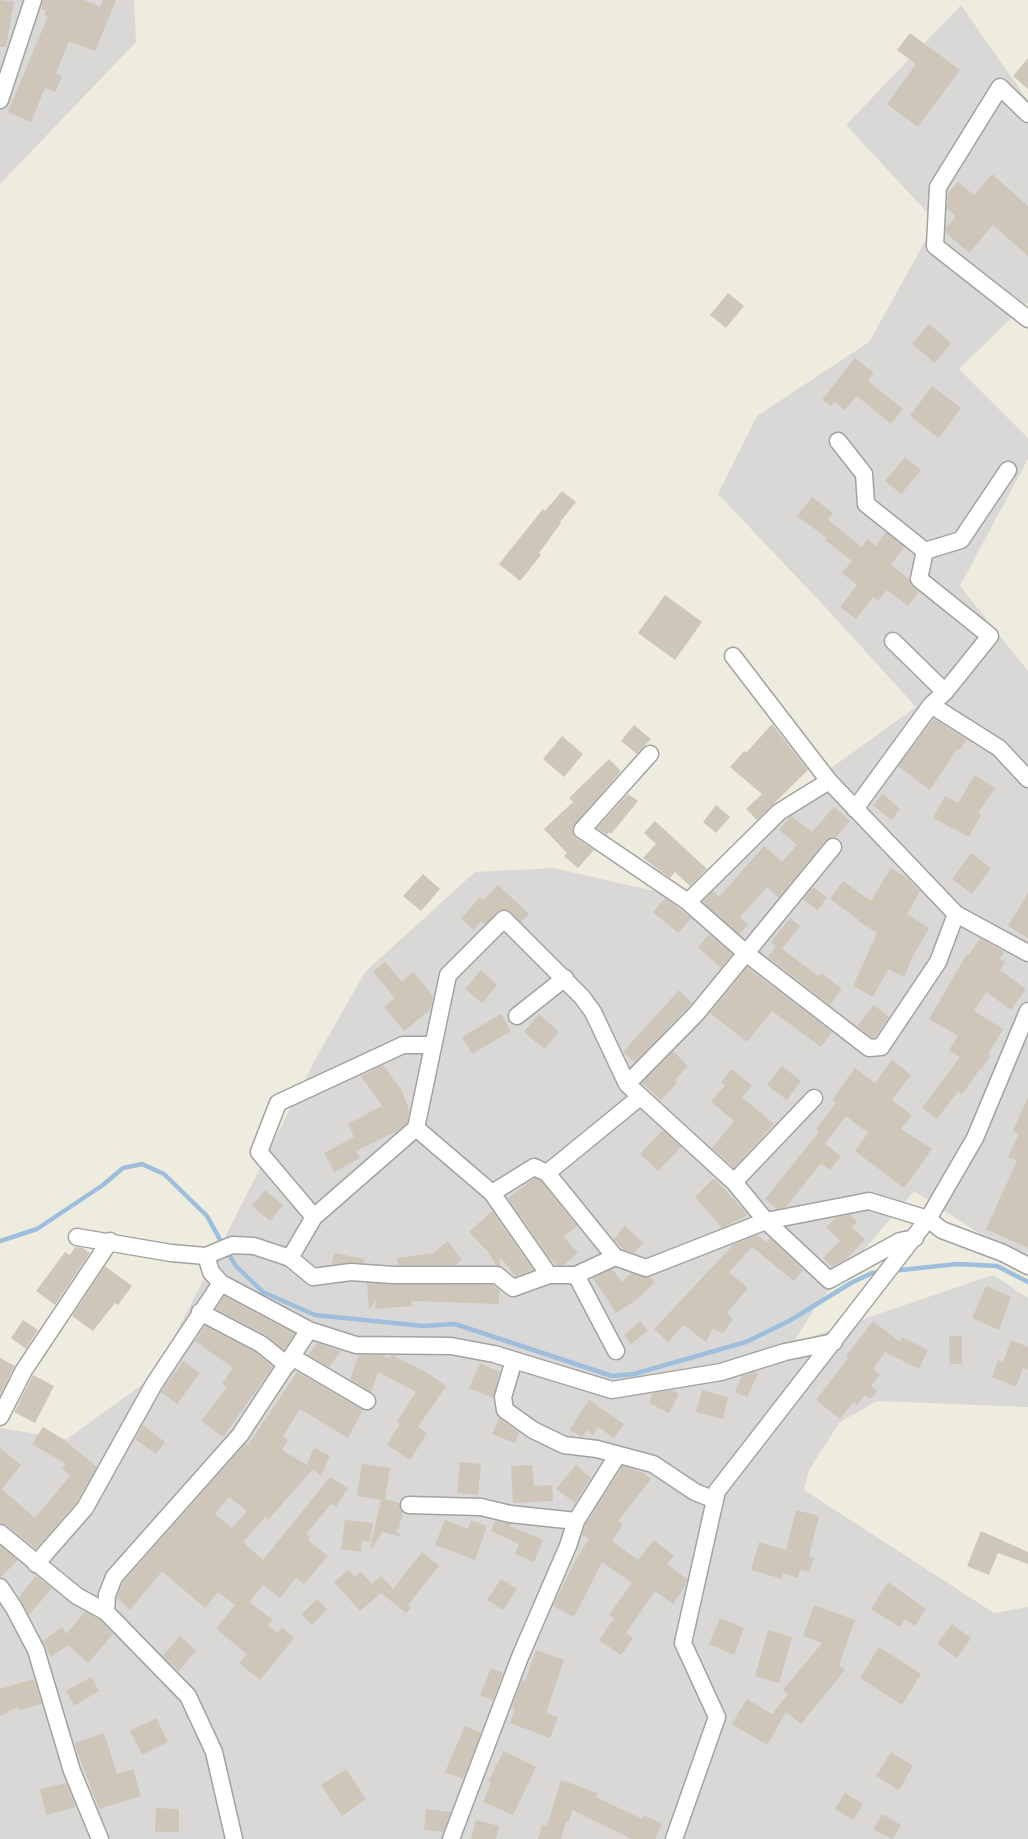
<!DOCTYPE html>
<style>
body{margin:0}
canvas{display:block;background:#edecdf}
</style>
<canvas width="1028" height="1839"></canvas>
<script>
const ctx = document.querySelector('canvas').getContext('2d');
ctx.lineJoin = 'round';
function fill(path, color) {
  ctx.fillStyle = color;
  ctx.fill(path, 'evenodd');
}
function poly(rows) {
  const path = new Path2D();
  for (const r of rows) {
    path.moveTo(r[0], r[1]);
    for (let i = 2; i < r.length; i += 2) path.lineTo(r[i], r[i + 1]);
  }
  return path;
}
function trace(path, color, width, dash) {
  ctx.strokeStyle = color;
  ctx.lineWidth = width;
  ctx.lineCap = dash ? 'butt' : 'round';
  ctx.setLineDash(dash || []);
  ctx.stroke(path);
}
fill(poly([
 [0,0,134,0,136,42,0,184],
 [961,5,1028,101,1028,302,959,369,1028,438,1028,459,960,586,1028,671,1028,1258,977,1232,914,1191,816,1306,793,1343,993,1275,1028,1298,1028,1407,877,1401,839,1423,809,1470,804,1490,994,1613,1028,1607,1028,1839,0,1839,0,1428,67,1439,155,1375,315,1060,365,972,475,872,553,868,694,900,813,781,916,707,827,609,718,494,757,416,869,342,936,222,846,125]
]), '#d9d8d7');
trace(poly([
 [0,1241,37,1229,103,1185,123,1168,142,1164,164,1174,207,1216,223,1245],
 [227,1252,236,1266,263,1292,315,1315,423,1326,455,1324,612,1376,634,1374,746,1342,789,1321,851,1283,872,1273,882,1272],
 [892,1271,957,1264,997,1266,1028,1282]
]), '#9dbfdd', 4.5);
fill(poly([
 [0,0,14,2,6,47,0,47],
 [43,0,84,0,100,7,103,0,116,0,95,51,69,41,56,73,62,76,55,92,45,88,31,122,8,112,48,16,44,15,46,11,41,9],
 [910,33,960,70,918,127,887,104,916,64,897,50],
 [1028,58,1028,89,1013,76],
 [992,174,1028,206,1028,256,993,225,969,253,946,233,946,228,956,216,947,208,948,193,958,182,974,195],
 [728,293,744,306,726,328,710,315],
 [929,324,951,343,935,363,912,344],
 [855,358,874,373,868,381,903,409,891,424,857,396,845,410,834,402,831,406,822,400],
 [932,386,961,408,939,438,910,416],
 [905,457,921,470,901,494,885,481],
 [562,491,576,502,560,522,561,523,539,553,541,555,520,581,499,564,543,509,545,511],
 [812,497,833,513,828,520,862,547,867,539,876,546,886,532,904,547,891,565,909,579,912,586,919,592,908,606,887,590,878,601,873,597,856,619,840,607,857,585,842,573,852,561,825,540,827,538,797,516],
 [665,595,702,622,675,660,638,633],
 [934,719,967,740,959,750,957,749,930,790,898,766],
 [772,724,808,770,757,820,746,809,762,794,730,767,744,751,746,753],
 [634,725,651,739,637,754,621,741],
 [562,736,583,754,564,777,543,759],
 [609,759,621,771,572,828,576,838,594,850,578,868,564,856,567,853,544,829,573,802,569,798],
 [975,775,995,788,978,813,981,815,969,837,933,818,945,796,958,803],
 [628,794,638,801,611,834,609,832,607,835,597,828],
 [883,794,900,809,891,820,873,805],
 [716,805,730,817,716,833,703,822],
 [834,807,850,821,836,837,825,841,779,898,767,887,740,917,748,925,739,934,703,902,713,891,719,897,764,846,782,862,797,845,779,830,791,816,812,832],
 [655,821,707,869,690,886,675,872,670,878,643,858,656,844,644,833],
 [971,853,991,868,972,894,952,879],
 [891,868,907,878,920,891,907,914,929,928,913,956,904,977,888,969,873,997,853,986,877,933,858,921,859,920,830,899,843,881,871,901],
 [423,874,440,889,421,911,403,896],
 [498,885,529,914,521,922,511,912,501,910,485,924,481,921,474,930,461,919,480,897,484,900],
 [813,887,827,897,818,910,803,900],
 [1028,893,1028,938,1008,926],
 [665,898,691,918,678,933,653,912],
 [790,918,800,926,782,949,818,976,821,973,842,989,830,1005,768,957,776,946,771,942],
 [709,934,732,954,721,968,698,947],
 [980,938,1004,952,1000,959,1005,962,1000,970,1026,989,1011,1010,986,992,974,1011,1003,1029,988,1054,990,1056,981,1070,980,1069,962,1094,958,1091,937,1119,922,1108,960,1057,949,1050,958,1036,929,1019,967,954,969,955],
 [385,962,402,982,413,972,433,996,431,1009,404,1031,384,1007,395,998,373,972],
 [747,967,832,1032,821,1047,772,1011,747,1042,710,1013],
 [481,970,497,985,482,1003,465,989],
 [679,990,692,1003,635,1062,623,1052],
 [874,1005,889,1017,875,1037,872,1038,857,1026],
 [501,1014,511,1031,472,1054,462,1037],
 [539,1014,559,1032,544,1049,524,1032],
 [673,1051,688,1066,675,1080,677,1083,661,1100,642,1083],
 [892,1060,911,1075,892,1100,912,1115,901,1129,932,1149,904,1188,855,1151,868,1133,846,1116,825,1144,841,1156,830,1170,821,1163,786,1207,777,1209,765,1199,819,1132,816,1129,836,1103,832,1100,855,1068,875,1083],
 [383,1065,402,1091,409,1110,407,1123,397,1131,356,1151,360,1158,334,1172,324,1153,354,1137,348,1124,382,1106,361,1076],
 [782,1066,801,1081,787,1100,767,1085],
 [732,1069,752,1086,742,1097,774,1124,734,1168,712,1148,734,1121,711,1102,725,1085,721,1082],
 [1028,1097,1028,1248,986,1229,1017,1161,1008,1157,1019,1134,1013,1131],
 [663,1130,681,1147,658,1171,640,1154],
 [535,1178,541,1181,577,1226,564,1237,578,1253,564,1265,557,1265,549,1257,508,1198],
 [714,1178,748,1215,722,1228,695,1197],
 [265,1190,283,1205,270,1221,252,1206],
 [492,1211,533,1270,516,1276,500,1257,500,1266,496,1265,488,1252,469,1232],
 [850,1215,857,1222,852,1227,865,1239,847,1259,832,1267,823,1258,840,1241,826,1227,837,1217],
 [625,1226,643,1243,634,1253,624,1250,614,1239],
 [758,1235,766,1243,770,1238,803,1270,794,1281,752,1247,729,1272,748,1288,727,1313,733,1319,723,1333,712,1329,706,1342,684,1325,668,1342,654,1329,734,1244],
 [448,1241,462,1260,455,1265,398,1265,397,1258,433,1253],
 [75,1247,83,1248,90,1253,55,1305,36,1291,65,1252,70,1255],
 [334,1253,365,1259,364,1263,332,1264],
 [105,1266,132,1286,118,1305,115,1303,93,1331,72,1316],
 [612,1269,622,1282,631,1273,650,1277,655,1282,636,1300,616,1313,593,1278],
 [367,1283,493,1285,499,1290,499,1304,411,1301,412,1306,375,1309,377,1298,369,1310],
 [986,1286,1011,1297,999,1330,972,1318],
 [224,1296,295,1334,284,1350,266,1335,216,1309],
 [23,1320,38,1330,26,1349,11,1338],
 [640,1321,648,1331,631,1344,624,1335],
 [873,1321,900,1342,902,1337,928,1350,919,1369,885,1352,873,1369,880,1374,871,1386,877,1391,870,1399,865,1395,857,1405,853,1402,840,1419,816,1400,848,1358,846,1356],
 [205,1326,255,1352,273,1367,223,1437,201,1421,227,1387,222,1384,233,1368,195,1341],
 [949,1336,962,1336,962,1364,950,1364],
 [1011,1340,1028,1347,1028,1370,1023,1368,1016,1387,992,1377,998,1360,1003,1362],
 [317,1343,341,1351,329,1367,308,1355],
 [359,1355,381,1355,388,1358,392,1355,426,1372,446,1386,418,1427,427,1433,410,1460,387,1445,400,1424,397,1422,416,1392,378,1372,371,1392,350,1379],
 [0,1358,15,1366,0,1395],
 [183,1361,200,1373,177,1404,161,1392],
 [480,1363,500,1372,493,1398,469,1388],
 [297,1372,363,1410,348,1438,300,1409,283,1436,288,1440,282,1450,312,1468,307,1464,314,1448,330,1456,321,1476,313,1469,268,1520,265,1517,243,1542,263,1560,330,1477,348,1488,336,1507,331,1504,306,1534,311,1537,308,1540,328,1556,304,1584,296,1578,280,1598,263,1585,249,1602,273,1620,268,1625,277,1633,282,1628,294,1638,260,1680,239,1663,247,1654,216,1629,235,1605,218,1592,205,1608,162,1571,130,1610,117,1597,123,1582,246,1443,248,1445],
 [229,1497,247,1511,232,1528,215,1514],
 [754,1372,758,1374,747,1397,735,1392,742,1376],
 [33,1375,54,1386,35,1423,14,1412],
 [672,1390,679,1394,669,1413,649,1403,653,1393],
 [702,1390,728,1397,723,1419,696,1412],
 [589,1400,624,1424,614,1438,598,1427,593,1435,587,1430,582,1437,569,1430],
 [499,1418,519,1433,515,1443,492,1434],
 [143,1425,165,1442,156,1454,135,1439],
 [43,1427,63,1439,97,1467,77,1502,36,1549,6,1525,0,1523,0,1448,21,1465,2,1489,35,1518,70,1476,62,1469,66,1464,32,1444],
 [460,1462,481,1464,478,1495,457,1493],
 [362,1464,390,1468,385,1499,400,1503,403,1512,398,1531,394,1529,403,1537,382,1532,373,1548,370,1547,381,1500,357,1496],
 [532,1465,534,1486,552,1485,553,1501,513,1503,511,1466],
 [576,1465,591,1478,575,1503,556,1489],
 [623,1466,642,1472,651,1479,618,1521,623,1524,612,1541,638,1560,654,1540,674,1556,667,1564,687,1579,685,1586,673,1604,655,1591,626,1633,633,1638,621,1655,599,1640,614,1618,609,1615,632,1583,602,1562,574,1617,553,1606,575,1561,589,1539,582,1535,585,1525],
 [796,1510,819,1516,809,1556,814,1558,809,1572,800,1570,798,1578,783,1573,782,1579,751,1570,759,1542,786,1550],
 [345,1520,373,1523,370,1542,362,1541,361,1552,341,1549],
 [445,1520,468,1529,471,1520,487,1526,475,1560,435,1545],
 [495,1521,511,1524,510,1526,543,1540,534,1562,515,1554,519,1544,491,1531],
 [981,1531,1028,1552,1028,1564,998,1553,989,1575,967,1566],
 [0,1546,18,1560,1,1577,0,1577],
 [422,1552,439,1566,408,1605,411,1608,406,1613,381,1593,360,1611,334,1582,348,1570,355,1577,361,1572,372,1584,381,1576,393,1589],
 [36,1576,52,1588,29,1615,19,1597],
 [501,1579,517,1589,503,1610,487,1600],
 [888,1582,926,1609,915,1626,905,1619,900,1627,871,1609],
 [317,1599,327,1609,312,1625,301,1615],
 [814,1605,855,1620,839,1665,845,1670,801,1724,786,1712,767,1745,732,1724,747,1699,772,1714,788,1694,783,1690,822,1643,803,1636],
 [85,1612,100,1620,113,1634,88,1663,68,1645,51,1657,43,1641,62,1627,66,1634],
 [720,1618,744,1628,734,1655,709,1644],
 [952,1624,971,1638,957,1658,937,1644],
 [768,1630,792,1637,779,1683,755,1676],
 [180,1636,196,1650,179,1671,163,1656],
 [879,1647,921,1674,902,1705,860,1678],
 [536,1650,564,1660,546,1713,558,1717,550,1738,510,1723,515,1709,512,1707,522,1680,525,1681],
 [491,1668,503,1673,493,1700,480,1695],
 [91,1677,99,1691,74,1706,66,1691],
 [34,1679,42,1704,19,1710,18,1707,0,1716,0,1689],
 [156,1718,168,1742,142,1755,130,1731],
 [465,1726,481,1733,463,1779,445,1772],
 [104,1733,117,1774,133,1769,141,1796,99,1809,74,1743],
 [504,1751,536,1767,513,1815,483,1802,491,1783,488,1782],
 [891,1752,913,1766,899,1790,876,1776],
 [346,1769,366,1799,342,1816,321,1785],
 [561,1780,598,1793,596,1797,642,1819,644,1815,662,1824,655,1839,632,1839,572,1810,569,1822,566,1821,561,1839,538,1839,542,1825,547,1826],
 [66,1783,76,1807,46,1815,40,1789],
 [845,1793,863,1804,853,1820,835,1809],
 [156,1808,179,1809,179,1832,155,1832],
 [426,1809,451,1812,443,1832,424,1830],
 [882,1814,901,1825,893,1839,873,1830],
 [476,1820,499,1826,496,1839,471,1839]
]), '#cdc6b9');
const minor = poly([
 [0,100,33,0],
 [1028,114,1000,87,938,187,935,246,1028,319],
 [838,441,864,474,866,504,925,551,919,579,990,636,945,692,931,705,855,809],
 [925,551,961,540,1008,470],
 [893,641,945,692],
 [733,656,829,781,956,914,1028,953],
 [931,705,999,748,1028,779],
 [650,754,582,830,688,902,747,954,869,1048,881,1047,938,962,956,914],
 [688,902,779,812,829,781],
 [517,1016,565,978],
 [433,1045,403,1045,278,1103,259,1152,314,1217,416,1128,492,1193,549,1275],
 [627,1084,696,1014,833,847],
 [416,1128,448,975,504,919,582,997,593,1012,627,1084,734,1182,766,1221,829,1280,900,1241,915,1238],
 [547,1173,640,1097],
 [734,1182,814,1098],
 [492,1193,534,1167,547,1173,615,1257],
 [314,1217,290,1258,313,1277,351,1272,393,1275,497,1275,513,1288,549,1275,576,1275,615,1257,646,1268,766,1221,869,1201,928,1219,942,1230,1003,1253,1028,1266],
 [77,1237,171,1253,206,1256,232,1245,254,1246,290,1258],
 [206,1256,211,1272,221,1283,309,1330],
 [576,1275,616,1351],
 [200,1312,261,1344,287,1365],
 [292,1357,367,1401],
 [514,1360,503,1397,505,1410,533,1430,564,1445,597,1449,653,1464,695,1492,715,1500],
 [0,1417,24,1370,110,1241],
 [409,1505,481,1507,510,1514,576,1521],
 [0,1533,77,1596,106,1612,188,1696,214,1752,234,1839],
 [36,1564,85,1508,154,1384,221,1283],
 [0,1587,14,1608,36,1650,72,1771,100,1839],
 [106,1612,107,1595,114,1577,240,1435,309,1330,356,1345,451,1346,494,1354,612,1390,721,1372,785,1352,834,1342],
 [451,1839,520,1657,568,1546,576,1521,617,1456],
 [674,1839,717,1717,683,1643,717,1491,928,1219,975,1138,1028,1011]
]);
trace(minor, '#a2a2a2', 19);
trace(minor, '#fff', 16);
</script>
